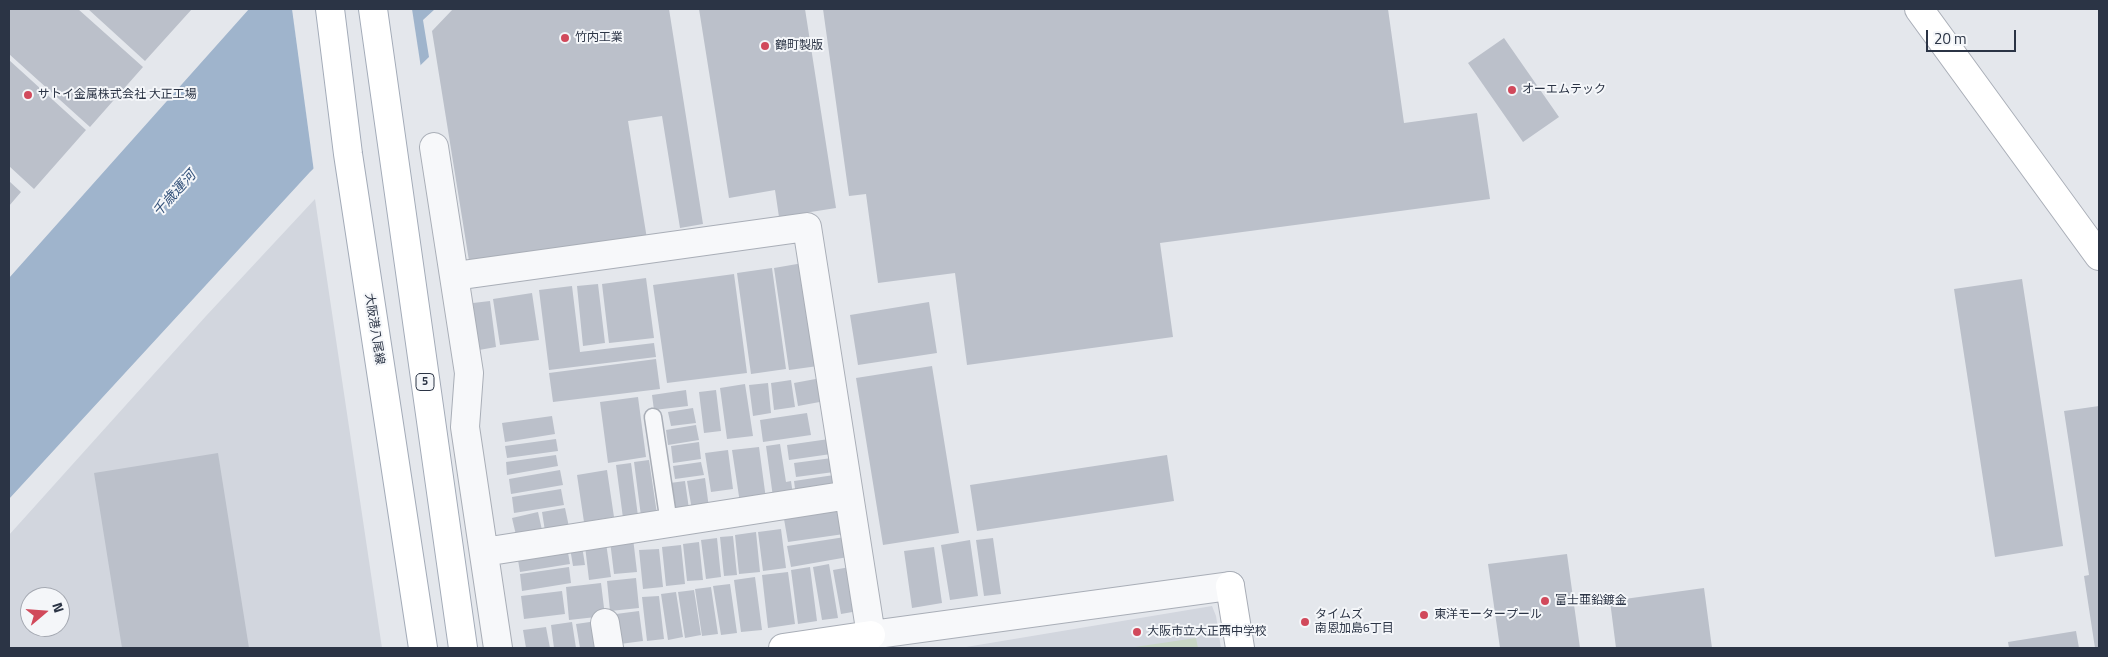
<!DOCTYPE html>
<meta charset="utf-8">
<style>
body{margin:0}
#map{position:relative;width:2108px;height:657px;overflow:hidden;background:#e4e7ec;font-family:"Titillium Web",sans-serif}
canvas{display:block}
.frame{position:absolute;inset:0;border:10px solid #2b3445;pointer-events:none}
.north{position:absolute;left:20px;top:587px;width:50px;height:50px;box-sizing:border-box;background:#f4f6f9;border:1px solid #a4a8b1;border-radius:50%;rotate:72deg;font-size:14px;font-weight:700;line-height:20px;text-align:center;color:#2b3445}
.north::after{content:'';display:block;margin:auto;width:18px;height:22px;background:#d1495b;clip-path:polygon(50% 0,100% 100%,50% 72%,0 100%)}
.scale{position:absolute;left:1926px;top:30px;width:90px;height:22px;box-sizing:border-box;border:2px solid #2b3445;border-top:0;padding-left:6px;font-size:15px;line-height:18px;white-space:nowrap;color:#2b3445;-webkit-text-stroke:4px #f4f6f9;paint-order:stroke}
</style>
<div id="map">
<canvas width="2108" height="657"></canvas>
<div class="frame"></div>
<div class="north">N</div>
<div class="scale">20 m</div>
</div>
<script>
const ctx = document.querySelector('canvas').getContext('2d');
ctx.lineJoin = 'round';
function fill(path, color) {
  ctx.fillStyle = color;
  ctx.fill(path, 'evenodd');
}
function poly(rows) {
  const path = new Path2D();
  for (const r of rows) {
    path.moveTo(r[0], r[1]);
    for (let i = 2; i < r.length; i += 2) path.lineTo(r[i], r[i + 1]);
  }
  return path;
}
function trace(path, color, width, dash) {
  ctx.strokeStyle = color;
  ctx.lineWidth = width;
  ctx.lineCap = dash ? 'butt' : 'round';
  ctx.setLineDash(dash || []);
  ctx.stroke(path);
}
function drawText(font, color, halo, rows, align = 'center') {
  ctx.font = font + ' "Titillium Web","Noto Sans JP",sans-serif';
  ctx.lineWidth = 4;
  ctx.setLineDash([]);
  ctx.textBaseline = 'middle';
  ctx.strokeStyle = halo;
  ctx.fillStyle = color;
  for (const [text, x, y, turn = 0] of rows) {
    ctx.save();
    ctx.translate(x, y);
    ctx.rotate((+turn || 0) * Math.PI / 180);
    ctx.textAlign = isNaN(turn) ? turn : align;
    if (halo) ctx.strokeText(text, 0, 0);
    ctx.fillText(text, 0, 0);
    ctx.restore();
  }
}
fill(poly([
 [315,199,382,648,9,648,9,535,206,316],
 [30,597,60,597,60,627,30,627],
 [1212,606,1216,616,1221,648,960,648]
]), '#d2d6de');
fill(poly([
 [1196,638,1198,648,1128,648]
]), '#c9d6c5');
fill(poly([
 [249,9,435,9,423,20,429,57,310,172,9,499,9,278]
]), '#9fb4cc');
fill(poly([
 [292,9,412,9,421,68,314,172]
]), '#e4e7ec');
fill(poly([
 [9,9,78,9,143,67,90,127,9,54],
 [88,9,192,9,145,61],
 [453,9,669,9,703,224,680,228,662,116,628,121,647,239,470,267,432,31],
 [699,9,805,9,836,208,779,217,775,190,729,198],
 [823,9,1388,9,1404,123,1477,113,1490,199,1160,243,1173,337,967,365,955,273,878,283,866,194,849,196],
 [1504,38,1559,117,1523,142,1468,63],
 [9,60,86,130,34,189,9,166],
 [9,181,21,192,9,206],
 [803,263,818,366,789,370,774,268],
 [772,268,786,369,751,374,737,273],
 [734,274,747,373,667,383,653,285],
 [646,278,654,338,609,343,602,284],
 [2022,279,2063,546,1995,557,1954,289],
 [598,284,605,343,583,346,577,286],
 [572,286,580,352,654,343,656,357,549,370,539,290],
 [532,293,539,340,500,345,493,299],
 [490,301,496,347,479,350,473,303],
 [929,302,937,353,858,365,850,315],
 [656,359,660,389,553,402,549,373],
 [932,366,959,533,883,545,856,378],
 [821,378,825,401,798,406,794,383],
 [791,380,795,407,774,410,771,383],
 [768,383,771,413,753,416,749,385],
 [745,384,753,436,727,439,720,388],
 [686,390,688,406,654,410,652,395],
 [716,390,721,431,704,433,699,392],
 [638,397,646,457,608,463,600,402],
 [2099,406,2099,648,2095,648,2084,576,2089,575,2064,411],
 [693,408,696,423,671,426,668,412],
 [807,413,811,435,763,442,760,420],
 [552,416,555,434,505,442,502,423],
 [696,425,699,440,668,445,666,430],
 [556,439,558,451,507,458,505,446],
 [829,439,831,454,789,460,787,445],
 [699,442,701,459,673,463,671,446],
 [780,444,786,482,791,481,793,495,773,497,766,446],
 [759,447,766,499,740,503,732,450],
 [728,450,733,489,711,492,705,453],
 [218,453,249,648,122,648,94,473],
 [556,455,558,466,507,475,506,462],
 [1167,455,1174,501,977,531,970,485],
 [832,458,834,472,796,477,794,463],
 [649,460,657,514,641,516,634,462],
 [701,462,704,475,675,479,673,466],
 [631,463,638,516,623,518,616,465],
 [560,470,563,485,511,494,509,479],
 [607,470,614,517,584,522,577,475],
 [834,475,836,490,796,496,794,481],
 [705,478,709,508,692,510,687,481],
 [685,481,689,509,674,511,670,483],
 [561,489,564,505,514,513,512,497],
 [565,508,569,527,545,531,542,512],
 [839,510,844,534,788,542,784,519],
 [538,512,542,530,516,535,512,518],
 [781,529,786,568,763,571,758,532],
 [756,532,760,572,739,574,735,535],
 [733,536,737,575,724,576,720,537],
 [845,537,848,557,791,567,787,546],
 [633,538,637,572,614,574,610,541],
 [717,538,721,577,706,579,701,540],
 [993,538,1001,594,984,596,976,540],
 [970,540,978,596,950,600,941,545],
 [699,542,703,580,687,581,683,544],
 [606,543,611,577,589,580,585,546],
 [681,545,685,584,666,586,662,547],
 [582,546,585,565,573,566,570,548],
 [567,547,570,564,520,572,517,554],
 [934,547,942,603,912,608,904,551],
 [659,549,663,587,643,589,639,550],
 [1567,554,1580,648,1500,648,1488,564],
 [829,564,838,618,822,620,813,567],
 [569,567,571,583,522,591,520,574],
 [810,567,817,621,798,624,791,570],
 [850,567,858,611,841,614,833,570],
 [788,572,795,624,768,628,762,575],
 [755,577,762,630,741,632,734,580],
 [636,578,639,608,610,611,607,581],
 [601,583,605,616,569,620,566,587],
 [730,584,737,633,721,635,713,586],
 [711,587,718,634,702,636,695,589],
 [1704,588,1712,648,1616,648,1610,601],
 [694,590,701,635,685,638,678,592],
 [562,591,565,614,524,619,521,596],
 [676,592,683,637,668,640,661,594],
 [659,596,664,639,647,641,642,597],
 [639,611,643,641,620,644,616,614],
 [597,621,601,647,580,648,576,624],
 [572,622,576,648,554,648,551,625],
 [546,627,550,648,526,648,523,630],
 [2076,631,2079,648,2009,648,2008,642]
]), '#bbc0ca');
const lane = poly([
 [653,417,669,523]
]);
const street = poly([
 [434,147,469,373,465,427,498,648],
 [455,276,807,227,873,648],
 [484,552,849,495],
 [605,623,609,648],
 [871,635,1230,586]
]);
const secondary = poly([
 [1919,9,2099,256],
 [1230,586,1240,648],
 [783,648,871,635]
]);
const primary = poly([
 [330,9,348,154,423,648],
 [373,9,463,648]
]);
trace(lane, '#a9aeb7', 19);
trace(street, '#a9aeb7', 30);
trace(secondary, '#a9aeb7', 30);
trace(primary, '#a3abb8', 30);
trace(lane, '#f7f8fa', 16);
trace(street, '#f7f8fa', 28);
trace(secondary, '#fff', 28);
trace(primary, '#fff', 28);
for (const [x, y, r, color] of [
 [565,38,5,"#d1495b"],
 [765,46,5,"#d1495b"],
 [1512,90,5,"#d1495b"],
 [28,95,5,"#d1495b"],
 [1545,601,5,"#d1495b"],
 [1424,615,5,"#d1495b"],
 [1305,622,5,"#d1495b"],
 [1137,632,5,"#d1495b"]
]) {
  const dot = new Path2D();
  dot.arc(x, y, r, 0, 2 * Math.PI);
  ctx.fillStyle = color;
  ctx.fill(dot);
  trace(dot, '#f4f6f9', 2);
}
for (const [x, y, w] of [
 [425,382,18]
]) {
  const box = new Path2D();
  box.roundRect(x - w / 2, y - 8.5, w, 17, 4);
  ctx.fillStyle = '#f4f6f9';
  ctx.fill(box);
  trace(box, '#2b3445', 1);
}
drawText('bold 11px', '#2b3445', null, [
 ["5",425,382]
]);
drawText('12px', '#2b3445', '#f4f6f9', [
 ["竹内工業",575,38],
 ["鶴町製版",775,46],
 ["オーエムテック",1522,90],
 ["サトイ金属株式会社 大正工場",38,95],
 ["富士亜鉛鍍金",1555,601],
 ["タイムズ",1315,615],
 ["南恩加島6丁目",1315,629],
 ["東洋モータープール",1434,615],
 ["大阪市立大正西中学校",1147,632]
], 'left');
drawText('12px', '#2b3445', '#f4f6f9', [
 ["大阪港八尾線",374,329,81]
]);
drawText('italic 14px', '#34527a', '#f4f6f9', [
 ["千歳運河",175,194,-48]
]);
</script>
